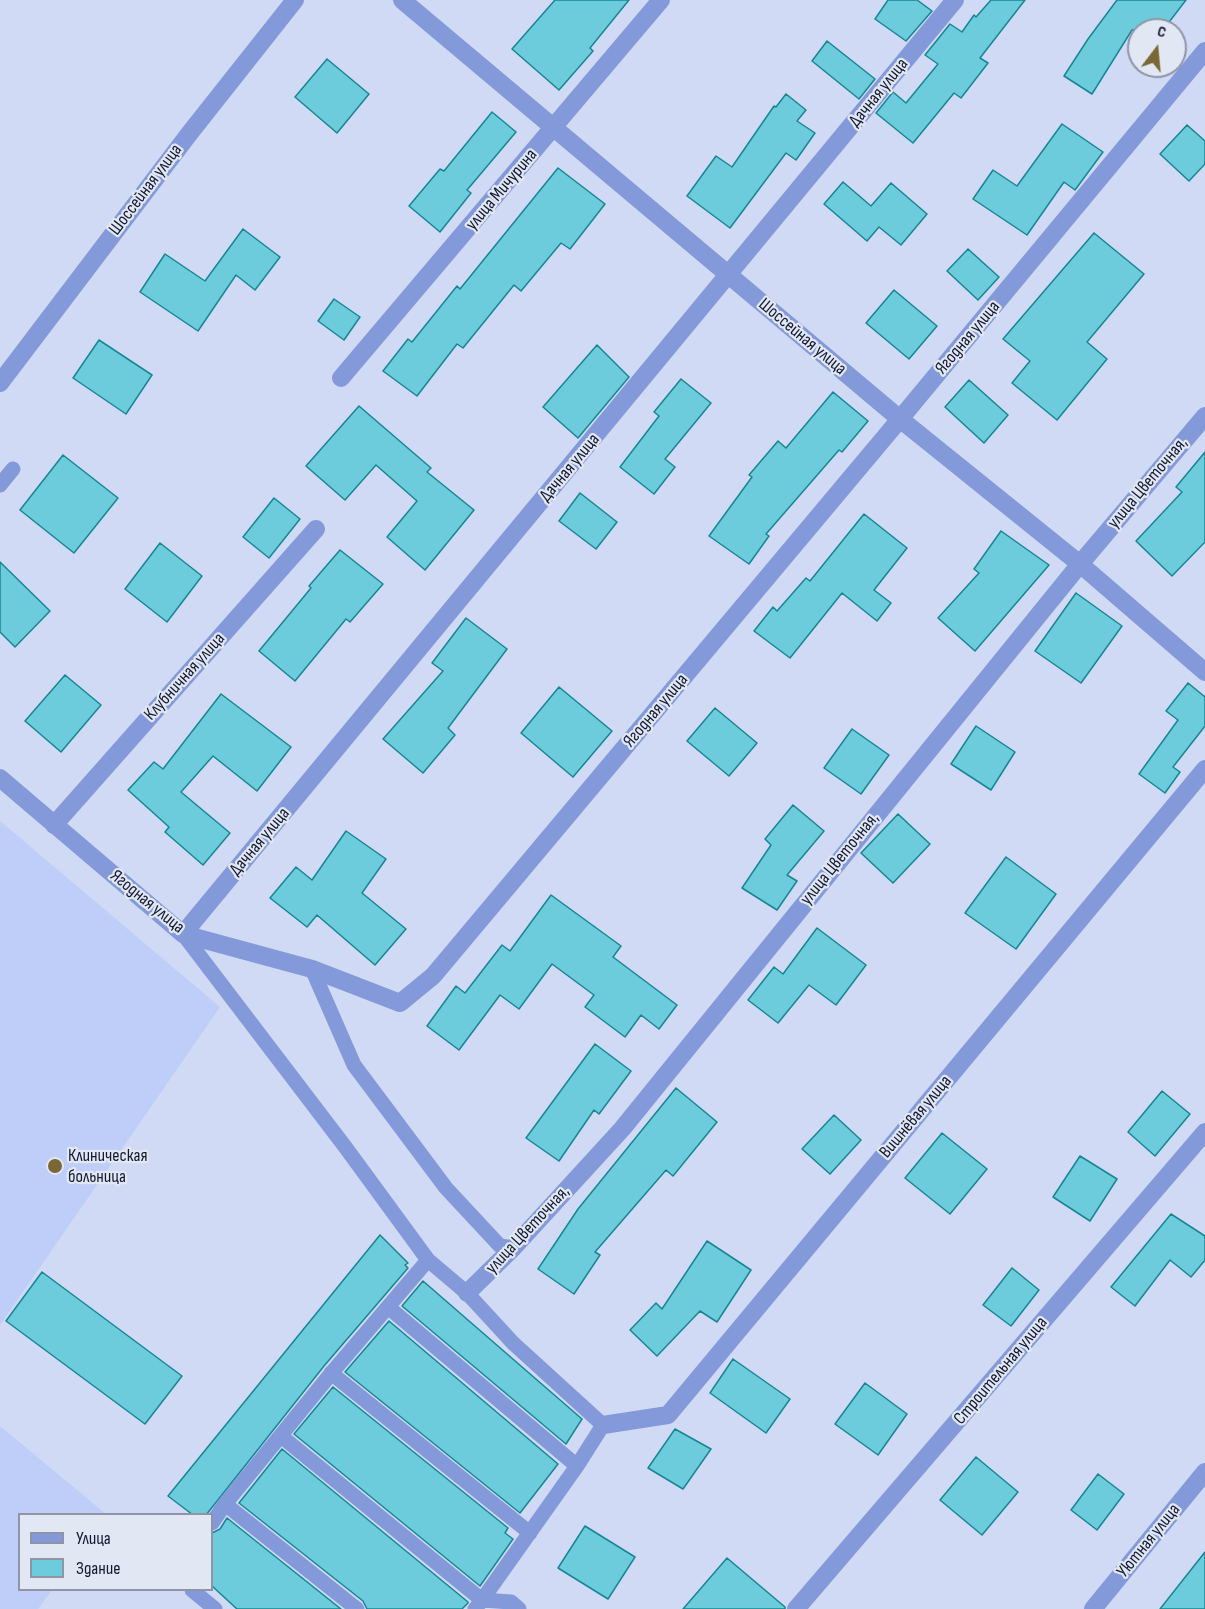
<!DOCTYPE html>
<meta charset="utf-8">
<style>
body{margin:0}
#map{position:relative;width:1205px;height:1609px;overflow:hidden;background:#d0daf4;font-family:"Sofia Sans Condensed",sans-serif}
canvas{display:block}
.legend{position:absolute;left:18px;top:1513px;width:195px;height:78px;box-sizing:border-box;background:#e2e7f4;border:2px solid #8f95a6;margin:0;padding:8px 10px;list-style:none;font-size:18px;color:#131a31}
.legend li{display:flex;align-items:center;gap:12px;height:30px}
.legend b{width:30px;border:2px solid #8f95a6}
.north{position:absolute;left:1127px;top:18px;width:60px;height:60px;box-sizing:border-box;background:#e2e7f4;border:2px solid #8f95a6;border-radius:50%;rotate:16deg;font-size:16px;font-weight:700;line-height:24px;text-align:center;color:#131a31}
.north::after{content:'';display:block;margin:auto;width:21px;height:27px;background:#7a6736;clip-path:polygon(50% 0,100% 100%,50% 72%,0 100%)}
</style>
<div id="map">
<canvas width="1205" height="1609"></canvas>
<ul class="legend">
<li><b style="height:8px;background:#8399d9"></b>Улица</li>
<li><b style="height:16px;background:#6cccdc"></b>Здание</li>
</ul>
<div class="north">С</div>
</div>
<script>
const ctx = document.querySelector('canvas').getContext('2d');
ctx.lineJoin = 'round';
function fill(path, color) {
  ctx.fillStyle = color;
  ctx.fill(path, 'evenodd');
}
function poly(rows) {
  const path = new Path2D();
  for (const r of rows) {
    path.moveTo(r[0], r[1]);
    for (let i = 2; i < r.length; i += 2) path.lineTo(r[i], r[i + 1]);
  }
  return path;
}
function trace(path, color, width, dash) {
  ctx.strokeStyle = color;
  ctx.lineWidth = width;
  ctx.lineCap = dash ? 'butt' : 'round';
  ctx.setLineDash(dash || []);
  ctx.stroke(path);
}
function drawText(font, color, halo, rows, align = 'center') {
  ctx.font = font + ' "Sofia Sans Condensed",sans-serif';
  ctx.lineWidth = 4.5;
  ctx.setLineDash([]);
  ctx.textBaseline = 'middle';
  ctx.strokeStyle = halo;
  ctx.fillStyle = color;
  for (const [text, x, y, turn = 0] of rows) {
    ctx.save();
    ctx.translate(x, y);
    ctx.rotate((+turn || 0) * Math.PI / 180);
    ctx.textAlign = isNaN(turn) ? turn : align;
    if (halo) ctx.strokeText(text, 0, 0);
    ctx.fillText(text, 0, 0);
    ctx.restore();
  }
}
fill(poly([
 [0,821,220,1007,0,1325],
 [0,1426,106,1514,20,1514,20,1590,52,1590,38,1609,0,1609]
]), '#becef8');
const building = poly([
 [555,0,629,0,590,48,593,51,559,90,512,49,555,0],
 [888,0,917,0,932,11,906,41,875,19,888,0],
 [991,0,1025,0,980,58,988,63,961,98,954,93,913,143,876,113,893,92,906,103,938,64,925,55,950,24,962,32,974,15,976,17,991,0],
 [1117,0,1186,0,1163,30,1132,30,1092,94,1064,76,1088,39,1117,0],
 [827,41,875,79,859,99,812,61,827,41],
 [327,59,369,94,337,133,295,97,327,59],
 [786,94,806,110,797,121,815,133,796,160,786,153,730,228,687,196,716,156,732,167,774,106,776,107,786,94],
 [492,112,516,132,467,190,471,193,440,232,409,206,440,169,444,171,492,112],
 [1062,124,1103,152,1075,190,1064,182,1027,235,973,199,993,170,1017,186,1062,124],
 [1187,125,1205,141,1205,164,1189,181,1160,154,1187,125],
 [558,168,605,204,570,249,561,243,521,291,514,285,463,348,457,344,417,396,383,371,408,339,412,342,457,286,460,289,558,168],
 [843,182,871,206,891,183,927,214,901,245,879,227,867,241,824,204,843,182],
 [243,229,280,257,255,290,236,275,198,331,140,292,165,254,205,281,243,229],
 [1094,233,1144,274,1087,342,1107,359,1057,420,1012,383,1030,361,1003,339,1094,233],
 [968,249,999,277,978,300,947,271,968,249],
 [894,290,937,326,909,359,866,323,894,290],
 [334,299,360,317,344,340,318,321,334,299],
 [99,340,152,375,126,414,73,378,99,340],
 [597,345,629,377,578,438,543,407,597,345],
 [681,379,711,403,665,459,675,467,654,494,620,467,659,416,654,412,681,379],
 [969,380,1008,415,984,443,945,407,969,380],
 [833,392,868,421,842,452,839,450,766,534,769,536,749,564,709,536,752,477,749,475,778,441,786,448,833,392],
 [359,406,431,468,427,472,474,510,425,570,387,537,417,501,376,465,345,500,306,466,359,406],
 [1205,452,1205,542,1172,576,1136,541,1182,492,1176,487,1205,452],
 [63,455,118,498,74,553,20,510,63,455],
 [580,493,617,522,596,549,559,521,580,493],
 [274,498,300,519,269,558,243,537,274,498],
 [864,514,907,548,874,590,891,603,877,621,842,593,790,658,754,631,773,607,777,611,806,578,810,581,864,514],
 [1001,531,1049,565,975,651,938,618,979,573,974,569,1001,531],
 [160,543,202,576,167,622,125,589,160,543],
 [340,550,383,584,350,622,346,619,295,681,259,651,311,588,309,586,340,550],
 [0,562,50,611,15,647,0,632,0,562],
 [1076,593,1122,626,1081,683,1035,651,1076,593],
 [466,618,507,649,448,728,455,735,423,773,383,739,443,671,432,663,466,618],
 [65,675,101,705,61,752,25,721,65,675],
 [1188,683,1205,697,1205,726,1173,767,1180,772,1165,793,1139,774,1178,720,1166,711,1188,683],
 [559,687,612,731,573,777,521,733,559,687],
 [221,694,291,747,257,791,213,756,181,792,230,833,203,865,165,832,169,827,128,790,154,762,163,769,221,694],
 [715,708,757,743,729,776,687,741,715,708],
 [976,726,1015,752,991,790,951,764,976,726],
 [852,729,889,755,861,794,824,768,852,729],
 [793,805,824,831,787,875,797,881,777,910,742,888,771,845,765,839,793,805],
 [898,814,930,844,893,883,861,853,898,814],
 [346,831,386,859,362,893,406,929,375,965,317,915,307,927,270,898,296,867,312,880,346,831],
 [1006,857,1056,894,1016,949,965,913,1006,857],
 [551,895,621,946,613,957,677,1005,659,1029,641,1015,625,1037,585,1007,594,995,552,964,519,1009,500,995,459,1050,427,1026,456,986,465,993,502,945,510,951,551,895],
 [817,928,866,965,836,1005,809,985,778,1023,748,1000,774,967,783,974,817,928],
 [595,1044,631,1071,599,1114,594,1110,559,1161,526,1138,595,1044],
 [676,1088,717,1122,673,1176,666,1170,595,1252,600,1255,574,1294,538,1269,578,1209,676,1088],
 [1162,1091,1190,1114,1155,1156,1128,1132,1162,1091],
 [834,1115,861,1140,830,1174,802,1149,834,1115],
 [942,1133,987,1169,950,1214,905,1178,942,1133],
 [1080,1156,1117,1179,1090,1221,1053,1197,1080,1156],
 [1171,1214,1205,1236,1205,1260,1191,1277,1170,1260,1135,1306,1111,1287,1171,1214],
 [380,1235,408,1263,405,1265,408,1268,324,1366,206,1515,193,1515,168,1496,380,1235],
 [707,1241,751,1270,717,1322,700,1311,657,1356,630,1330,656,1303,662,1309,707,1241],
 [1012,1268,1039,1290,1011,1326,983,1305,1012,1268],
 [42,1272,182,1376,145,1424,6,1321,42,1272],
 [423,1281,582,1419,566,1444,402,1306,423,1281],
 [389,1321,558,1464,520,1513,345,1372,389,1321],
 [733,1359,790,1399,766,1433,710,1393,733,1359],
 [865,1383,907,1414,878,1455,835,1424,865,1383],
 [333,1387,508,1528,505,1533,513,1539,480,1586,294,1434,333,1387],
 [675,1429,711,1449,683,1489,648,1468,675,1429],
 [282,1449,468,1602,468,1603,462,1609,367,1609,363,1601,239,1503,282,1449],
 [976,1457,1018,1492,982,1535,940,1500,976,1457],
 [1098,1474,1124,1494,1097,1530,1071,1510,1098,1474],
 [227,1518,341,1609,237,1609,212,1586,212,1533,220,1529,227,1518],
 [585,1526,635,1557,608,1599,558,1568,585,1526],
 [1205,1552,1205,1609,1160,1609,1205,1552],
 [727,1558,785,1607,785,1609,683,1609,727,1558]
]);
fill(building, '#6cccdc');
trace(building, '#178694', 1.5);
trace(poly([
 [0,485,13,469],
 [183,934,346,1148,428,1260,467,1293,513,1343,603,1425,577,1466,482,1600,511,1602,519,1609],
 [312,969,354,1065,446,1188,500,1246,513,1248],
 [388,1307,577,1466],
 [331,1373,530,1533],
 [281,1436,482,1600,475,1609],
 [225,1504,334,1370,428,1260],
 [212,1523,225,1504,357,1609],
 [192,1590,215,1609]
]), '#8399d9', 15);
trace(poly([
 [402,0,900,419,1080,564,1205,672],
 [341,378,661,0],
 [0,383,189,134,295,0],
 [0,778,183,934,312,969,400,1003,433,976,900,419,1205,51],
 [54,825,316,529],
 [183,934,955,0],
 [467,1293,513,1248,622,1129,1080,564,1205,416],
 [603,1425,668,1415,1205,769],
 [796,1609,1205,1132],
 [1093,1609,1205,1472]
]), '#8399d9', 18);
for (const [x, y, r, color] of [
 [55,1166,8,"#7a6736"]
]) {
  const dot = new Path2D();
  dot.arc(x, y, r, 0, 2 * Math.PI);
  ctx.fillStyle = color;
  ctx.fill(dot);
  trace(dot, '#e2e7f4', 2);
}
drawText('18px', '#131a31', '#e2e7f4', [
 ["Дачная улица",879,93,-51],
 ["Шоссейная улица",146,190,-53],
 ["улица Мичурина",502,190,-50],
 ["Шоссейная улица",802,337,40],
 ["Ягодная улица",968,338,-50],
 ["Дачная улица",570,468,-50],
 ["улица Цветочная,",1148,483,-50],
 ["Клубничная улица",185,677,-48],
 ["Ягодная улица",656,711,-50],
 ["Дачная улица",260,842,-50],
 ["улица Цветочная,",840,859,-51],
 ["Ягодная улица",147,902,39],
 ["Вишнёвая улица",916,1117,-50],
 ["улица Цветочная,",528,1230,-47],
 ["Строительная улица",1001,1371,-50],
 ["Уютная улица",1149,1541,-51]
]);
drawText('18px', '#131a31', '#e2e7f4', [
 ["Клиническая",68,1156],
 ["больница",68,1177]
], 'left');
</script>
